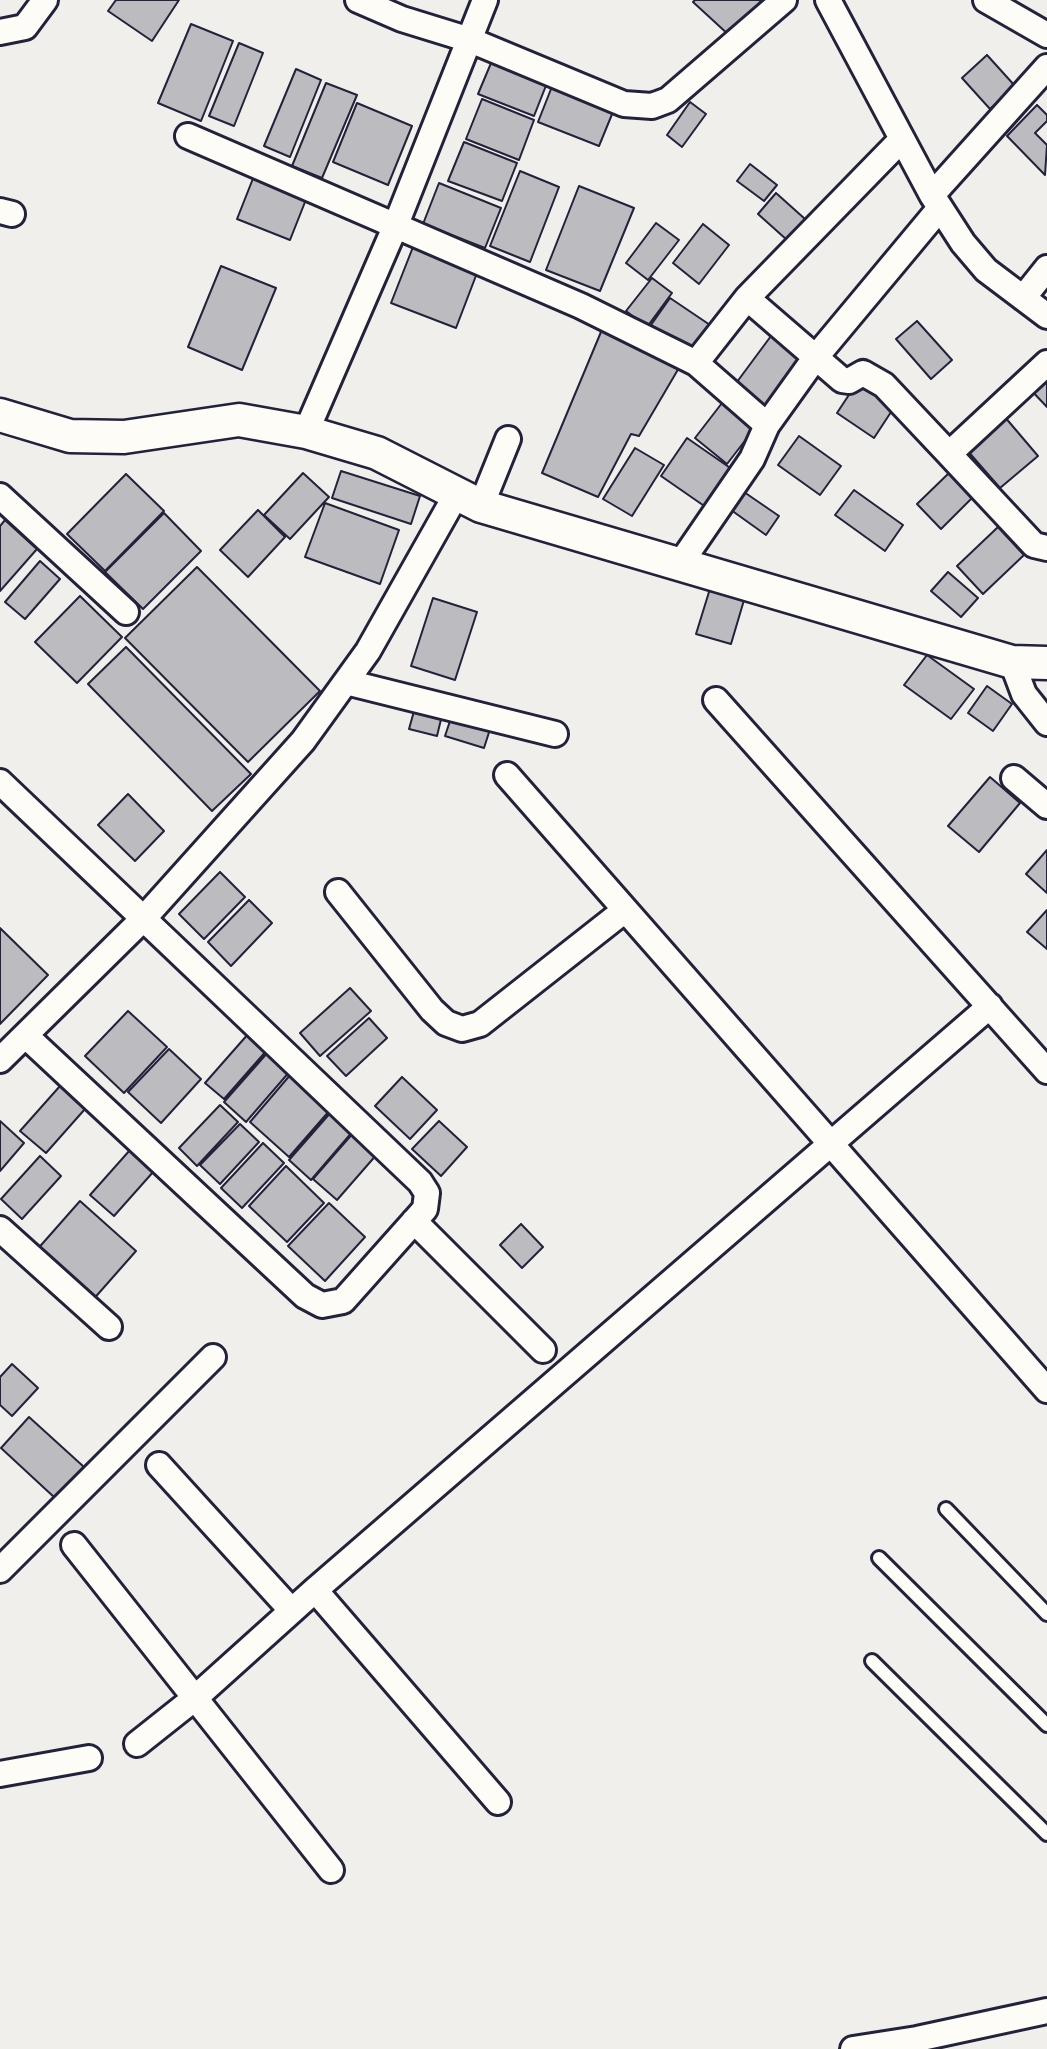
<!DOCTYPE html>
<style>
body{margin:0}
canvas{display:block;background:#f0efec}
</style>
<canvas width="1047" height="2049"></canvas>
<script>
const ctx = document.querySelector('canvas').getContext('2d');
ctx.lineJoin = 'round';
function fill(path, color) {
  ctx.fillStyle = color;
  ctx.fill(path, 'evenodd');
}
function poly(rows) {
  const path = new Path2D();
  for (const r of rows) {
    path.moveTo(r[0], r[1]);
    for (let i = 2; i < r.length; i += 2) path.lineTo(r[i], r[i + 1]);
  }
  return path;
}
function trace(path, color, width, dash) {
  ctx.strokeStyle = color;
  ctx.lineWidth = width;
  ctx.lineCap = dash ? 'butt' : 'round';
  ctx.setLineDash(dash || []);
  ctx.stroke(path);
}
const building = poly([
 [116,0,179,0,152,41,108,11,116,0],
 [695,0,762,0,730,36,693,2,695,0],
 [191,24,233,41,201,121,158,103,191,24],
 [239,43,263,53,234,126,209,116,239,43],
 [987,55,1015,86,990,109,962,78,987,55],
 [494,56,549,78,534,116,478,94,494,56],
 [296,69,321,80,290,157,264,146,296,69],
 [326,83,357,95,322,178,292,166,326,83],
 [553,84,615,107,599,146,538,122,553,84],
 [482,99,534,120,519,160,466,139,482,99],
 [690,102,706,114,682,147,667,135,690,102],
 [357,103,412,126,388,185,333,162,357,103],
 [1037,105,1047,115,1047,121,1035,133,1047,145,1045,175,1007,136,1037,105],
 [464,142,517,163,502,201,448,181,464,142],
 [750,164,777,185,764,201,737,181,750,164],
 [520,171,559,187,530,262,490,246,520,171],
 [254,176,307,197,290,240,237,219,254,176],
 [439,183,501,208,485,248,423,224,439,183],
 [579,186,634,208,600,291,546,270,579,186],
 [776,193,805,219,787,240,758,214,776,193],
 [656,223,679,240,648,280,626,263,656,223],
 [703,224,729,245,699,284,673,263,703,224],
 [413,247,477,273,456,328,391,303,413,247],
 [221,266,276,288,242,370,188,347,221,266],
 [652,278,672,293,647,327,626,311,652,278],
 [670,298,716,329,697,357,651,325,670,298],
 [606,320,683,361,639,436,631,434,598,497,542,473,606,320],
 [917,321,952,360,931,379,896,339,917,321],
 [771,336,804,361,765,414,731,390,771,336],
 [1047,372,1047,407,1029,388,1047,372],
 [858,381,895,406,874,438,837,413,858,381],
 [722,403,754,429,727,464,695,438,722,403],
 [1004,416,1038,456,1000,488,966,449,1004,416],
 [799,436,841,466,820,495,778,465,799,436],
 [687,438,736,472,710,510,661,476,687,438],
 [635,448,664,465,632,516,603,499,635,448],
 [341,471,420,496,411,524,332,498,341,471],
 [950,472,973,497,941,529,917,504,950,472],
 [303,473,329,497,290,539,264,515,303,473],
 [126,474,164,511,105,571,67,534,126,474],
 [854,490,903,525,885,551,835,515,854,490],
 [744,492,779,516,766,535,731,510,744,492],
 [325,503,399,530,380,584,305,557,325,503],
 [258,510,285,537,248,577,220,550,258,510],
 [164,513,201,551,143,609,105,572,164,513],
 [5,520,37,549,0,591,0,526,5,520],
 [998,527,1024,555,983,594,957,566,998,527],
 [40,561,60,579,25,619,5,602,40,561],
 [197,567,320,691,248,762,125,638,197,567],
 [948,572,978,598,961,617,931,591,948,572],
 [713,579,747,590,731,644,696,634,713,579],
 [80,596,122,637,77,683,35,642,80,596],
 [433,598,477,612,455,680,411,666,433,598],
 [126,647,251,774,212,811,88,684,126,647],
 [927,655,974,689,951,719,904,685,927,655],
 [987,686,1012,704,993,731,968,713,987,686],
 [416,704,443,711,437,736,409,729,416,704],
 [453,712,492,723,484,748,445,736,453,712],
 [990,777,1020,803,979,852,948,826,990,777],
 [128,794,164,831,135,861,98,825,128,794],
 [1047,850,1047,893,1026,874,1047,850],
 [220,872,245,897,204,939,179,914,220,872],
 [249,900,272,923,231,966,208,942,249,900],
 [1047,910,1047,949,1027,932,1047,910],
 [0,928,48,975,0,1024,0,928],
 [350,988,371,1011,320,1056,300,1033,350,988],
 [128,1011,167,1047,124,1093,85,1056,128,1011],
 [369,1018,387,1038,346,1076,327,1056,369,1018],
 [249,1033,268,1049,224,1099,205,1083,249,1033],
 [169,1049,201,1079,161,1123,128,1092,169,1049],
 [269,1051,291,1070,246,1122,224,1102,269,1051],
 [291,1074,331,1109,289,1157,250,1122,291,1074],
 [402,1077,437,1110,410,1139,375,1106,402,1077],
 [60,1086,85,1109,46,1153,20,1131,60,1086],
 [220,1105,238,1122,197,1166,179,1148,220,1105],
 [332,1111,354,1130,311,1180,289,1160,332,1111],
 [0,1121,24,1143,0,1171,0,1121],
 [439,1121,467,1147,441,1176,412,1149,439,1121],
 [240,1124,259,1142,220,1184,200,1165,240,1124],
 [354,1132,378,1153,337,1200,313,1179,354,1132],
 [263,1143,284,1163,242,1208,221,1188,263,1143],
 [130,1150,154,1171,114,1216,90,1195,130,1150],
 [40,1156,61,1176,22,1219,1,1199,40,1156],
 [286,1166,324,1203,287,1242,249,1206,286,1166],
 [80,1201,136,1251,91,1302,35,1252,80,1201],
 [329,1203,365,1237,325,1281,288,1246,329,1203],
 [521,1224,543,1247,522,1268,500,1245,521,1224],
 [12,1364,38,1388,12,1416,0,1405,0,1377,12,1364],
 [29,1417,84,1467,55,1498,1,1448,29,1417]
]);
fill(building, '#bcbcc0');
trace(building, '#22223b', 2);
const service = poly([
 [946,1509,1047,1614],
 [879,1558,1047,1725],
 [872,1661,1047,1834]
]);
const minor = poly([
 [358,0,402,19,470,40,624,104,652,106,668,100,784,0],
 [828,0,932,195,963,243,986,270,1047,316],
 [986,0,1047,35],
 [0,32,25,27,45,0],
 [188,136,581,306,696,363,767,425],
 [932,195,1047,67],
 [0,211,12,214],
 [747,298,902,139],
 [1023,298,1047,268],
 [696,363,747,298,842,380,849,381,863,373,884,385,949,454,1047,363],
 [306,432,395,227,485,0],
 [949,454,1034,545,1047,548],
 [0,496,126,612],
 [481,506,508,439],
 [680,564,752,459,767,425,815,358,940,208],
 [1012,662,1024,694,1047,723],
 [346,682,555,734],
 [716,700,1047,1071],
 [507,775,1047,1390],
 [1014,778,1047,806],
 [0,782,420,1182,427,1193,425,1209,343,1301,322,1305,305,1296,26,1036],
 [338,892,432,1010,446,1023,462,1029,480,1024,625,910],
 [0,1060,145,917,303,741,368,651,456,495],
 [414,1221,543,1350],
 [0,1229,109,1327],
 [159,1465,292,1611],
 [74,1545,331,1870],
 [0,1570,213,1357],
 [315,1590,498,1802],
 [137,1744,195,1698,315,1590,990,1006],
 [0,1774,89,1758],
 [853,2049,917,2039,1047,2011]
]);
const tertiary = poly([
 [0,415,70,436,124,437,239,420,306,432,377,453,481,506,1012,662,1047,663]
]);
trace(service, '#22223b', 18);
trace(minor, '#22223b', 30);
trace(tertiary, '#22223b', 37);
trace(service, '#fdfcf7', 12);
trace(minor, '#fdfcf7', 24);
trace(tertiary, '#fdfcf7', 32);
</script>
